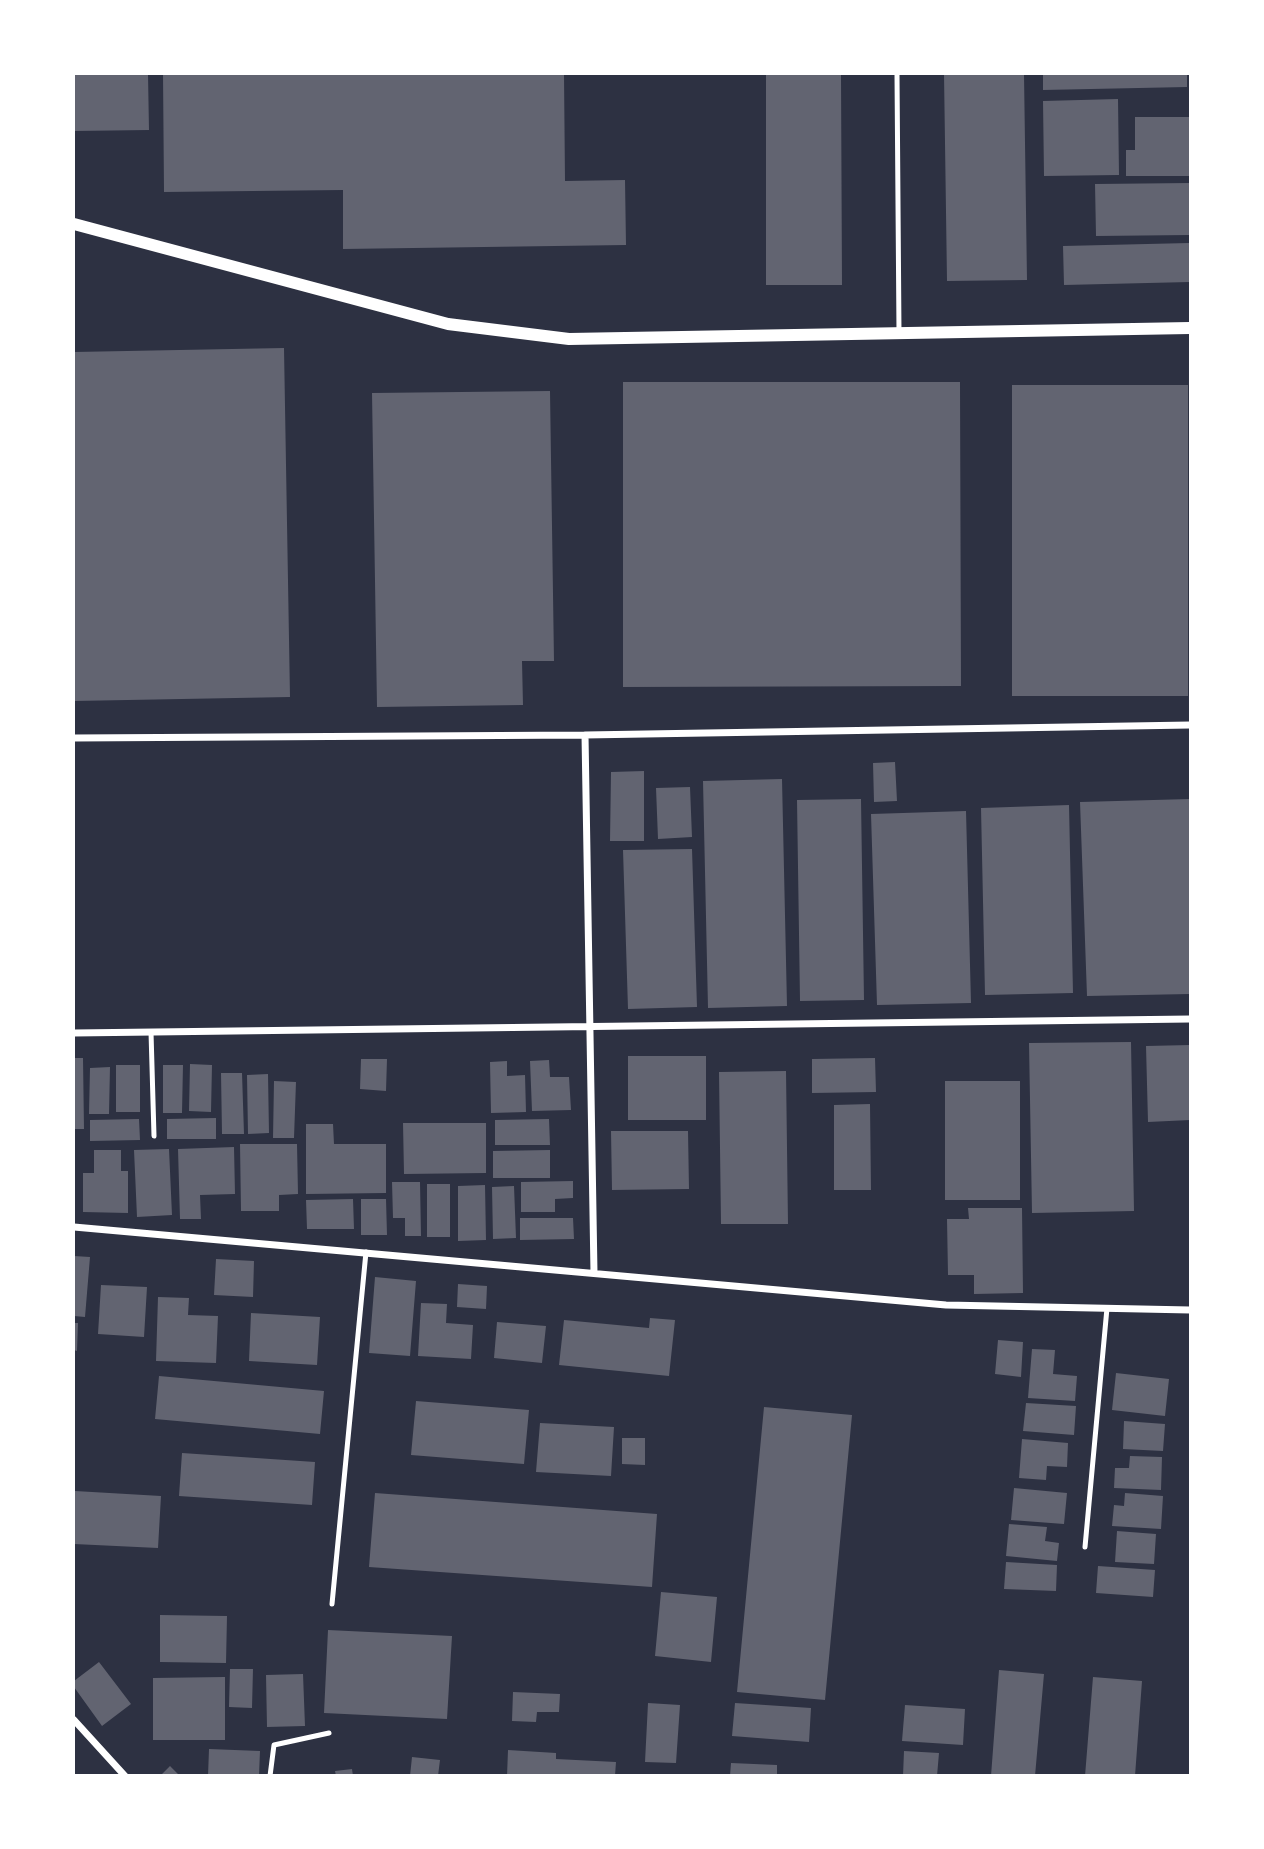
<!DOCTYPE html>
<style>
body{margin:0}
#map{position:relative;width:1264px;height:1849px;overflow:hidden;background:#2d3142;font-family:"PT Serif",serif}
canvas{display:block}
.frame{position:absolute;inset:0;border:75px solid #fff;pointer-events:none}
</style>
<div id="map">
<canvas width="1264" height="1849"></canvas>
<div class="frame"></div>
</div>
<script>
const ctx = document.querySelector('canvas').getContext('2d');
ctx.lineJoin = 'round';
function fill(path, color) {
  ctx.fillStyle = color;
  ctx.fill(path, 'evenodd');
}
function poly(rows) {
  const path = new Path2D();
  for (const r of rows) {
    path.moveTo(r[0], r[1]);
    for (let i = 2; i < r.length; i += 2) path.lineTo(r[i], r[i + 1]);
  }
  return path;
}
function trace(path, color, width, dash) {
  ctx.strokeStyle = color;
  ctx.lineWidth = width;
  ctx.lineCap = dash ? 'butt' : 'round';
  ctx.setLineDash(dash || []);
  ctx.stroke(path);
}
fill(poly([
 [74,74,148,74,149,130,74,131],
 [163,74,564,74,565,181,625,180,626,245,343,249,343,190,164,192],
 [766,74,841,74,842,285,766,285],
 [944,74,1024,74,1027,280,947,281],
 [1043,74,1187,74,1187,87,1043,90],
 [1118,99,1119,175,1044,176,1043,101],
 [1135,117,1190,117,1190,176,1126,176,1126,150,1135,150],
 [1190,183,1190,235,1096,236,1095,184],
 [1189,243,1190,282,1064,285,1063,246],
 [284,348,290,697,74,701,74,352],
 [623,382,960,382,961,686,623,687],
 [1012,385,1188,385,1188,696,1012,696],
 [550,391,554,661,522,661,523,705,377,707,372,393],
 [895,762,897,801,874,802,873,763],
 [644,771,644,841,610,841,611,772],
 [782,779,787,1006,708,1008,703,781],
 [690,787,692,837,658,839,656,788],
 [861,799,864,1000,800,1001,797,800],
 [1190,799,1190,994,1087,996,1080,802],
 [1069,805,1073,993,985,995,981,808],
 [966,811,971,1003,877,1005,871,814],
 [692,849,697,1007,628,1009,623,850],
 [1131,1042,1134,1211,1032,1213,1029,1043],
 [1190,1045,1190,1120,1148,1122,1146,1046],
 [628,1056,706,1056,706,1120,628,1120],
 [74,1058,83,1058,84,1129,74,1129],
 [875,1058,876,1092,812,1093,812,1059],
 [361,1059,387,1059,386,1091,360,1089],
 [549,1060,550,1077,569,1077,571,1110,532,1111,530,1061],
 [507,1061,507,1076,525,1075,526,1112,491,1113,490,1062],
 [190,1064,212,1065,211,1112,189,1111],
 [116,1065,140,1065,140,1112,116,1112],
 [163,1065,183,1065,182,1113,163,1113],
 [110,1067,109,1114,89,1114,90,1068],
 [786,1071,788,1224,721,1224,719,1072],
 [221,1073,242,1073,244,1134,222,1134],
 [268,1074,269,1133,248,1134,247,1075],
 [274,1081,296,1082,294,1138,273,1138],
 [945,1081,1020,1081,1020,1200,945,1200],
 [870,1104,871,1190,834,1190,834,1105],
 [216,1118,216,1139,167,1139,167,1119],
 [139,1119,140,1140,90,1141,90,1120],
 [549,1119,550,1145,495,1145,495,1120],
 [403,1123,486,1123,486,1173,404,1174],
 [306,1124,333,1124,334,1144,386,1144,386,1193,306,1194],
 [611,1131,688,1131,689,1189,612,1190],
 [240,1144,297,1144,298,1194,279,1195,279,1211,241,1211],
 [234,1147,235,1194,200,1195,201,1219,180,1219,178,1149],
 [169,1149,172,1215,137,1217,134,1150],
 [94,1150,121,1150,121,1171,128,1171,128,1213,83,1212,83,1173,94,1173],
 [550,1150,550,1178,493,1178,493,1151],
 [573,1181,573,1198,555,1199,555,1212,521,1212,521,1182],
 [392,1182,420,1182,421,1236,405,1236,405,1218,393,1218],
 [427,1184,450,1184,450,1237,427,1237],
 [485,1185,486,1240,458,1241,458,1186],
 [514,1186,516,1238,493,1239,492,1187],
 [353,1199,354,1229,307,1229,306,1200],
 [361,1199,386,1199,387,1235,361,1235],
 [968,1208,1022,1208,1023,1293,974,1294,974,1275,948,1275,947,1219,969,1219],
 [520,1218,573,1218,574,1239,520,1240],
 [74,1256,90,1257,85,1317,74,1316],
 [216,1259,254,1261,253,1297,214,1295],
 [375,1277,416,1281,410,1356,369,1353],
 [458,1284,487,1286,486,1309,457,1307],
 [101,1285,147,1287,144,1337,98,1334],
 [158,1297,189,1298,188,1315,218,1316,216,1363,156,1361],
 [421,1303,447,1304,446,1323,473,1325,471,1359,418,1356],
 [251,1313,320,1317,317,1365,249,1361],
 [650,1318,675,1320,669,1376,559,1365,564,1320,649,1328],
 [497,1322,546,1326,542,1363,494,1358],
 [74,1323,78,1323,77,1351,74,1350],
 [998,1340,1023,1342,1021,1377,995,1374],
 [1032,1349,1055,1350,1053,1374,1077,1376,1075,1401,1028,1398],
 [1116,1373,1169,1379,1165,1416,1112,1410],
 [159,1376,324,1391,320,1434,155,1419],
 [416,1401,529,1410,524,1464,411,1455],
 [1026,1403,1076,1406,1074,1435,1023,1431],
 [764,1407,852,1415,825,1700,737,1692],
 [1124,1421,1165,1424,1163,1451,1123,1449],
 [540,1423,614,1427,611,1476,536,1472],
 [622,1438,645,1438,645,1465,622,1464],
 [1022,1439,1068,1443,1067,1467,1047,1466,1046,1480,1019,1478],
 [182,1453,315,1462,312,1505,179,1496],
 [1130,1456,1162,1457,1161,1490,1114,1488,1115,1468,1129,1468],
 [1014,1488,1067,1493,1064,1524,1011,1520],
 [75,1491,161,1496,158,1548,74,1544],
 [375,1493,657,1514,652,1587,369,1567],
 [1125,1493,1163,1496,1161,1529,1112,1526,1114,1505,1124,1506],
 [1009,1524,1047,1527,1045,1541,1059,1543,1057,1561,1006,1556],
 [1117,1531,1156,1534,1154,1564,1115,1562],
 [1006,1562,1057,1565,1056,1591,1004,1589],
 [1098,1566,1155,1570,1153,1597,1096,1593],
 [661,1592,717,1597,711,1662,655,1656],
 [160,1615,227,1616,226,1663,160,1662],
 [328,1630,452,1636,447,1719,324,1713],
 [99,1662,131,1704,102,1726,74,1687,74,1681],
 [230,1669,253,1669,252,1708,229,1707],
 [999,1670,1044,1674,1035,1776,991,1776],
 [303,1674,305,1726,267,1727,266,1675],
 [225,1677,225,1740,153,1740,153,1678],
 [1093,1677,1142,1681,1135,1776,1085,1776],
 [513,1692,560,1694,559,1712,537,1712,536,1722,512,1721],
 [648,1703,680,1705,676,1763,645,1762],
 [735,1703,811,1708,809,1742,732,1736],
 [905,1705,965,1709,963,1745,902,1741],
 [209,1749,260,1751,259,1776,208,1776],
 [508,1750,556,1753,556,1759,616,1762,615,1776,507,1776],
 [904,1751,939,1753,937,1776,903,1776],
 [412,1757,440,1760,438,1776,410,1776],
 [731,1763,777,1765,777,1776,730,1776],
 [170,1766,180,1776,160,1776],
 [352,1769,353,1776,336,1776,335,1771]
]), '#626471');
trace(poly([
 [897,74,899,333],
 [151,1032,154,1136],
 [1085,1547,1107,1308],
 [332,1604,366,1252],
 [270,1776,274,1745,329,1733]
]), '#fff', 5);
trace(poly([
 [585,735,594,1273],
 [74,738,585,735,1190,725],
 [74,1033,1190,1019],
 [74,1227,946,1305,1190,1310],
 [74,1720,125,1776]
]), '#fff', 7);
trace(poly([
 [74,224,448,324,569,339,1190,328]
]), '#fff', 12);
</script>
